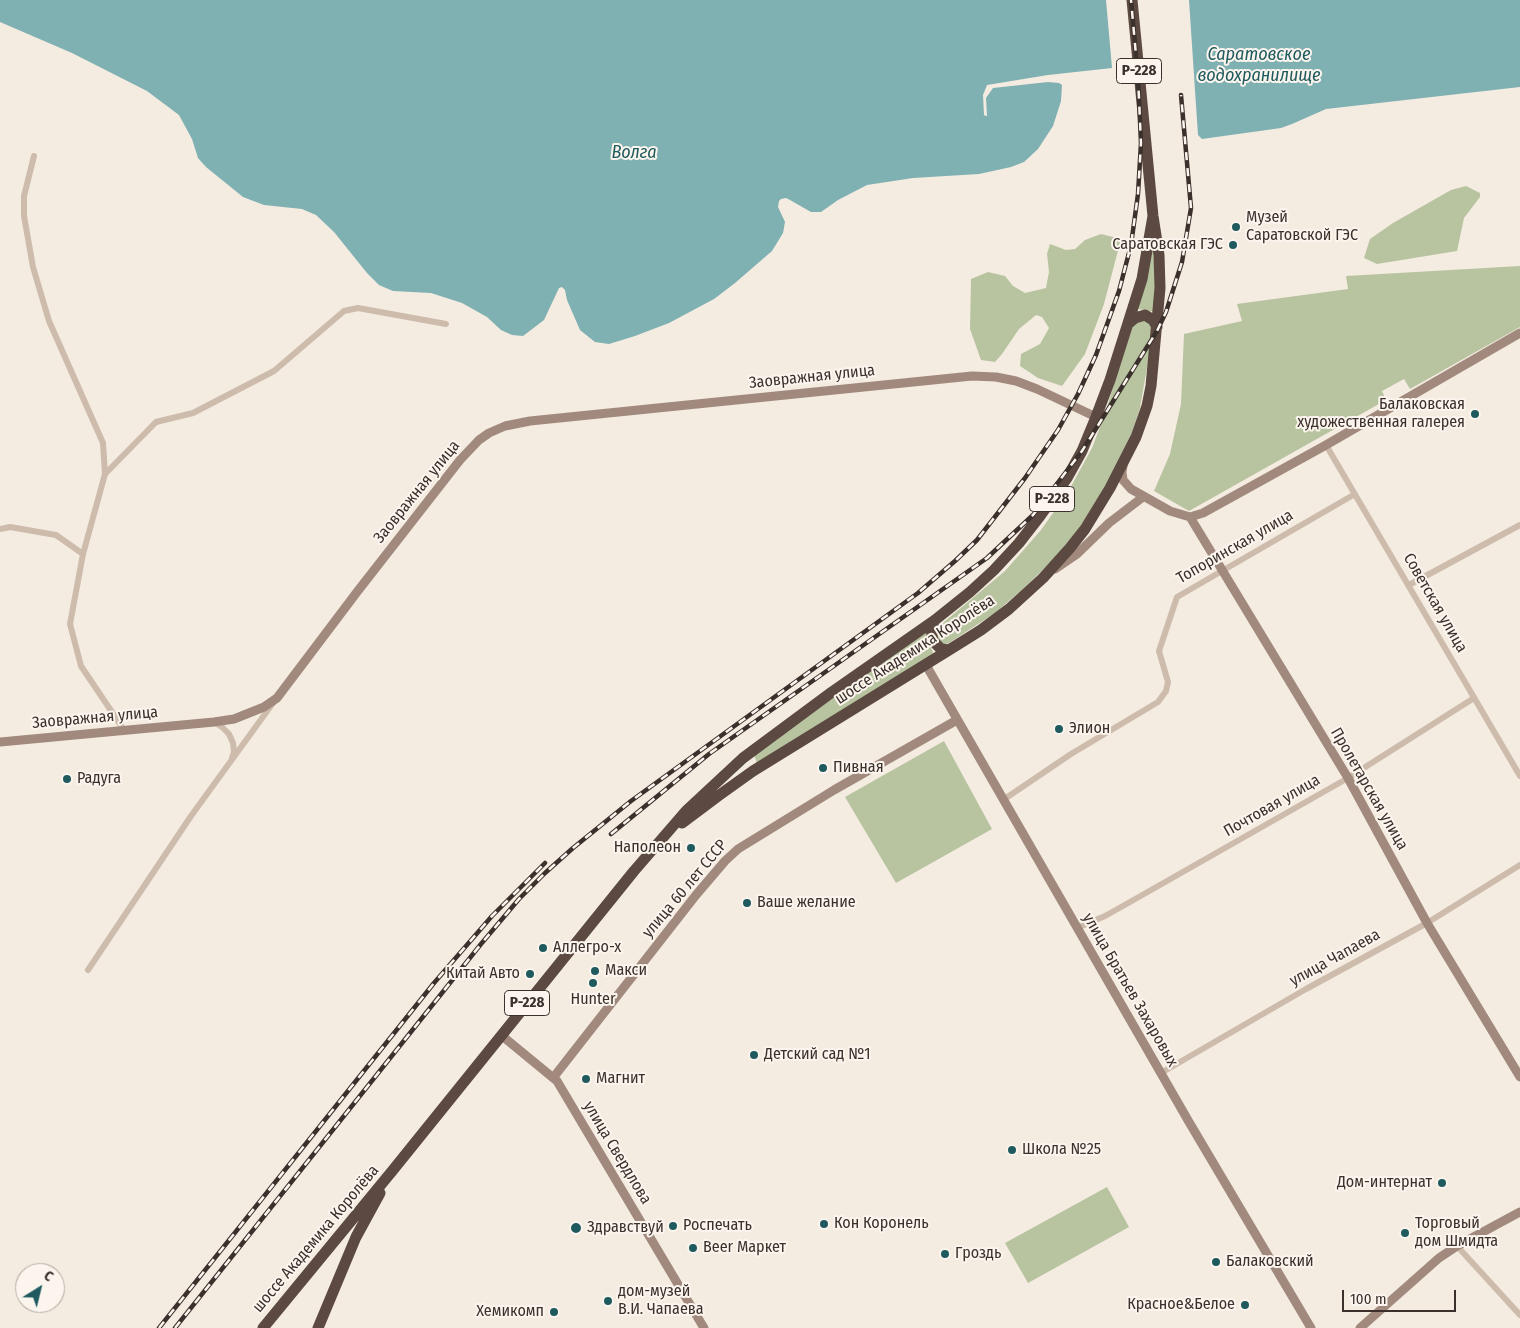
<!DOCTYPE html>
<meta charset="utf-8">
<style>
body{margin:0}
#map{position:relative;width:1520px;height:1328px;overflow:hidden;background:#f4ebe1;font-family:"Fira Sans Condensed",sans-serif}
canvas{display:block}
.north{position:absolute;left:15px;top:1263px;width:50px;height:50px;box-sizing:border-box;background:#fbf5ee;border:1px solid #aea6a0;border-radius:50%;rotate:36deg;font-size:14px;font-weight:700;line-height:20px;text-align:center;color:#3b302b}
.north::after{content:'';display:block;margin:auto;width:18px;height:22px;background:#1f5a5e;clip-path:polygon(50% 0,100% 100%,50% 72%,0 100%)}
.scale{position:absolute;left:1342px;top:1290px;width:114px;height:22px;box-sizing:border-box;border:2px solid #3b302b;border-top:0;padding-left:6px;font-size:15px;line-height:18px;white-space:nowrap;color:#3b302b;-webkit-text-stroke:4px #fbf5ee;paint-order:stroke}
</style>
<div id="map">
<canvas width="1520" height="1328"></canvas>
<div class="north">С</div>
<div class="scale">100 m</div>
</div>
<script>
const ctx = document.querySelector('canvas').getContext('2d');
ctx.lineJoin = 'round';
function fill(path, color) {
  ctx.fillStyle = color;
  ctx.fill(path, 'evenodd');
}
function poly(rows) {
  const path = new Path2D();
  for (const r of rows) {
    path.moveTo(r[0], r[1]);
    for (let i = 2; i < r.length; i += 2) path.lineTo(r[i], r[i + 1]);
  }
  return path;
}
function trace(path, color, width, dash) {
  ctx.strokeStyle = color;
  ctx.lineWidth = width;
  ctx.lineCap = dash ? 'butt' : 'round';
  ctx.setLineDash(dash || []);
  ctx.stroke(path);
}
function drawText(font, color, halo, rows, align = 'center') {
  ctx.font = font + ' "Fira Sans Condensed",sans-serif';
  ctx.lineWidth = 4;
  ctx.setLineDash([]);
  ctx.textBaseline = 'middle';
  ctx.strokeStyle = halo;
  ctx.fillStyle = color;
  for (const [text, x, y, turn = 0] of rows) {
    ctx.save();
    ctx.translate(x, y);
    ctx.rotate((+turn || 0) * Math.PI / 180);
    ctx.textAlign = isNaN(turn) ? turn : align;
    if (halo) ctx.strokeText(text, 0, 0);
    ctx.fillText(text, 0, 0);
    ctx.restore();
  }
}
fill(poly([
 [1466,186,1480,193,1480,197,1464,218,1457,251,1377,264,1364,258,1370,239,1393,223,1451,190],
 [1101,234,1121,239,1104,304,1085,354,1062,386,1038,378,1020,366,1021,354,1040,344,1049,328,1042,317,1036,315,1019,329,1002,354,995,362,981,360,970,329,971,279,988,272,1005,276,1013,286,1025,293,1046,288,1049,272,1047,254,1050,244,1066,250,1075,249,1085,240],
 [1153,236,1156,312,1138,309],
 [1520,266,1520,327,1410,389,1404,379,1382,391,1386,400,1189,511,1154,491,1170,454,1181,404,1184,334,1242,321,1237,304,1348,289,1346,276],
 [1136,321,1146,321,1150,324,1153,333,1140,408,1127,447,1109,485,1065,548,1025,587,995,613,949,643,943,645,936,638,935,633,938,627,1005,571,1041,530,1068,492,1092,448,1105,414,1131,327],
 [928,628,930,645,934,655,757,763,754,755],
 [944,741,992,829,896,883,845,797],
 [1107,1187,1129,1227,1028,1283,1005,1243]
]), '#b8c4a0');
fill(poly([
 [0,0,1106,0,1112,68,1048,75,987,85,983,95,984,115,986,116,987,116,986,98,993,88,1048,82,1059,83,1062,85,1061,101,1053,126,1038,149,1024,162,1011,167,979,174,913,178,867,185,838,200,821,212,811,212,790,200,786,198,781,199,779,201,778,207,785,222,783,233,772,251,735,283,714,299,669,323,635,336,609,344,595,342,580,330,567,300,565,290,562,287,559,288,544,320,523,336,512,335,501,330,487,317,462,303,431,293,393,291,379,285,367,273,334,232,316,215,302,209,264,205,243,197,206,167,198,158,192,139,179,115,147,91,72,53,0,22],
 [1189,0,1520,0,1520,87,1326,109,1292,124,1281,128,1202,139,1198,135]
]), '#7fb0b2');
trace(poly([
 [34,156,24,196,24,216,33,267,49,321,103,443,105,474,83,554,70,624,81,666,124,730],
 [1326,445,1520,776],
 [105,474,156,422,193,413,274,371,344,311,358,308,446,324],
 [0,529,10,527,56,535,83,554],
 [1409,585,1520,525],
 [214,722,222,727,229,734,233,743,234,752,232,758],
 [1003,800,1071,754,1158,702,1166,691,1168,682,1159,651,1177,597,1355,494],
 [1077,928,1105,916,1130,902,1348,778,1474,698],
 [88,970,191,816,273,703],
 [1161,1073,1306,989,1427,923,1520,865],
 [1457,1246,1520,1315]
]), '#cdbbac', 6);
trace(poly([
 [1123,466,1122,472,1123,480,1131,489,1170,511,1190,517],
 [1190,517,1348,778,1427,923,1520,1077],
 [1190,517,1203,513,1326,445,1520,333],
 [1055,569,1077,554,1109,523,1143,497],
 [926,665,1189,1122,1311,1328],
 [0,742,214,722,234,719,264,707,277,698,357,592,460,460,479,440,489,433,505,426,530,421,972,376,996,377,1016,381,1037,389,1096,417],
 [501,1035,557,1081,704,1328],
 [553,1078,696,895,725,861,738,849,834,790,957,720],
 [1360,1328,1439,1258,1457,1246,1520,1212]
]), '#a18a7d', 9);
trace(poly([
 [1129,323,1135,318,1145,315,1153,320,1157,327],
 [935,620,931,629,933,641,941,649,949,650],
 [682,823,718,796,753,771,949,650,981,630,1009,609,1043,578,1070,548,1085,529,1110,488,1136,437,1147,406,1151,386,1160,288,1159,255,1153,216,1132,0],
 [263,1328,393,1170,634,871,686,811,743,758,832,692,935,620,970,592,994,570,1019,543,1040,516,1067,478,1082,451,1096,417,1110,380,1142,279,1153,216],
 [318,1328,356,1237,380,1193]
]), '#5c4a42', 11);
const rail = poly([
 [611,834,709,754,987,558,1033,515,1082,451,1157,331,1166,312,1182,262,1191,208,1181,95],
 [159,1328,434,983,492,916,545,863],
 [175,1328,481,944,519,899,545,873,573,848,631,801,918,593,955,561,977,540,1025,478,1058,430,1078,394,1096,355,1119,291,1131,245,1138,194,1141,143,1138,77,1131,0]
]);
trace(rail, '#3b302b', 4.5);
trace(rail, '#fbf5ee', 2.5, [8]);
for (const [x, y, r, color] of [
 [1236,227,5,"#1f5a5e"],
 [1233,245,5,"#1f5a5e"],
 [1475,414,5,"#1f5a5e"],
 [1059,729,5,"#1f5a5e"],
 [823,768,5,"#1f5a5e"],
 [67,779,5,"#1f5a5e"],
 [691,848,5,"#1f5a5e"],
 [747,903,5,"#1f5a5e"],
 [543,948,5,"#1f5a5e"],
 [595,971,5,"#1f5a5e"],
 [530,974,5,"#1f5a5e"],
 [593,983,5,"#1f5a5e"],
 [754,1055,5,"#1f5a5e"],
 [586,1079,5,"#1f5a5e"],
 [1012,1150,5,"#1f5a5e"],
 [1442,1183,5,"#1f5a5e"],
 [824,1224,5,"#1f5a5e"],
 [673,1226,5,"#1f5a5e"],
 [576,1228,6,"#1f5a5e"],
 [1405,1233,5,"#1f5a5e"],
 [693,1248,5,"#1f5a5e"],
 [945,1254,5,"#1f5a5e"],
 [1216,1262,5,"#1f5a5e"],
 [608,1301,5,"#1f5a5e"],
 [1245,1305,5,"#1f5a5e"],
 [554,1312,5,"#1f5a5e"]
]) {
  const dot = new Path2D();
  dot.arc(x, y, r, 0, 2 * Math.PI);
  ctx.fillStyle = color;
  ctx.fill(dot);
  trace(dot, '#fbf5ee', 2);
}
for (const [x, y, w] of [
 [1139,71,45],
 [1052,499,45],
 [527,1003,45]
]) {
  const box = new Path2D();
  box.roundRect(x - w / 2, y - 12.5, w, 25, 4);
  ctx.fillStyle = '#fbf5ee';
  ctx.fill(box);
  trace(box, '#3b302b', 1);
}
drawText('bold 15px', '#3b302b', null, [
 ["Р-228",1139,71],
 ["Р-228",1052,499],
 ["Р-228",527,1003]
]);
drawText('16px', '#3b302b', '#fbf5ee', [
 ["Музей",1246,218],
 ["Саратовской ГЭС",1246,236],
 ["Саратовская ГЭС",1223,245,"right"],
 ["Балаковская",1465,405,"right"],
 ["художественная галерея",1465,423,"right"],
 ["Элион",1069,729],
 ["Пивная",833,768],
 ["Радуга",77,779],
 ["Наполеон",681,848,"right"],
 ["Ваше желание",757,903],
 ["Аллегро-х",553,948],
 ["Макси",605,971],
 ["Китай Авто",520,974,"right"],
 ["Hunter",593,1000,"center"],
 ["Детский сад №1",764,1055],
 ["Магнит",596,1079],
 ["Школа №25",1022,1150],
 ["Дом-интернат",1432,1183,"right"],
 ["Кон Коронель",834,1224],
 ["Торговый",1415,1224],
 ["дом Шмидта",1415,1242],
 ["Роспечать",683,1226],
 ["Здравствуй",587,1228],
 ["Beer Маркет",703,1248],
 ["Гроздь",955,1254],
 ["Балаковский",1226,1262],
 ["дом-музей",618,1292],
 ["В.И. Чапаева",618,1310],
 ["Красное&Белое",1235,1305,"right"],
 ["Хемикомп",544,1312,"right"]
], 'left');
drawText('16px', '#3b302b', '#fbf5ee', [
 ["Заовражная улица",812,377,-6],
 ["Заовражная улица",417,492,-51],
 ["Топоринская улица",1235,547,-30],
 ["Советская улица",1435,603,60],
 ["шоссе Академика Королёва",915,650,-33],
 ["Заовражная улица",95,718,-5],
 ["Пролетарская улица",1369,789,60],
 ["Почтовая улица",1272,806,-30],
 ["улица 60 лет СССР",685,889,-50],
 ["улица Чапаева",1335,958,-29],
 ["улица Братьев Захаровых",1130,990,60],
 ["улица Свердлова",617,1153,59],
 ["шоссе Академика Королёва",316,1239,-50]
]);
drawText('italic 18px', '#1f5a5e', '#fbf5ee', [
 ["Саратовское",1259,55],
 ["водохранилище",1259,76],
 ["Волга",634,153]
]);
</script>
